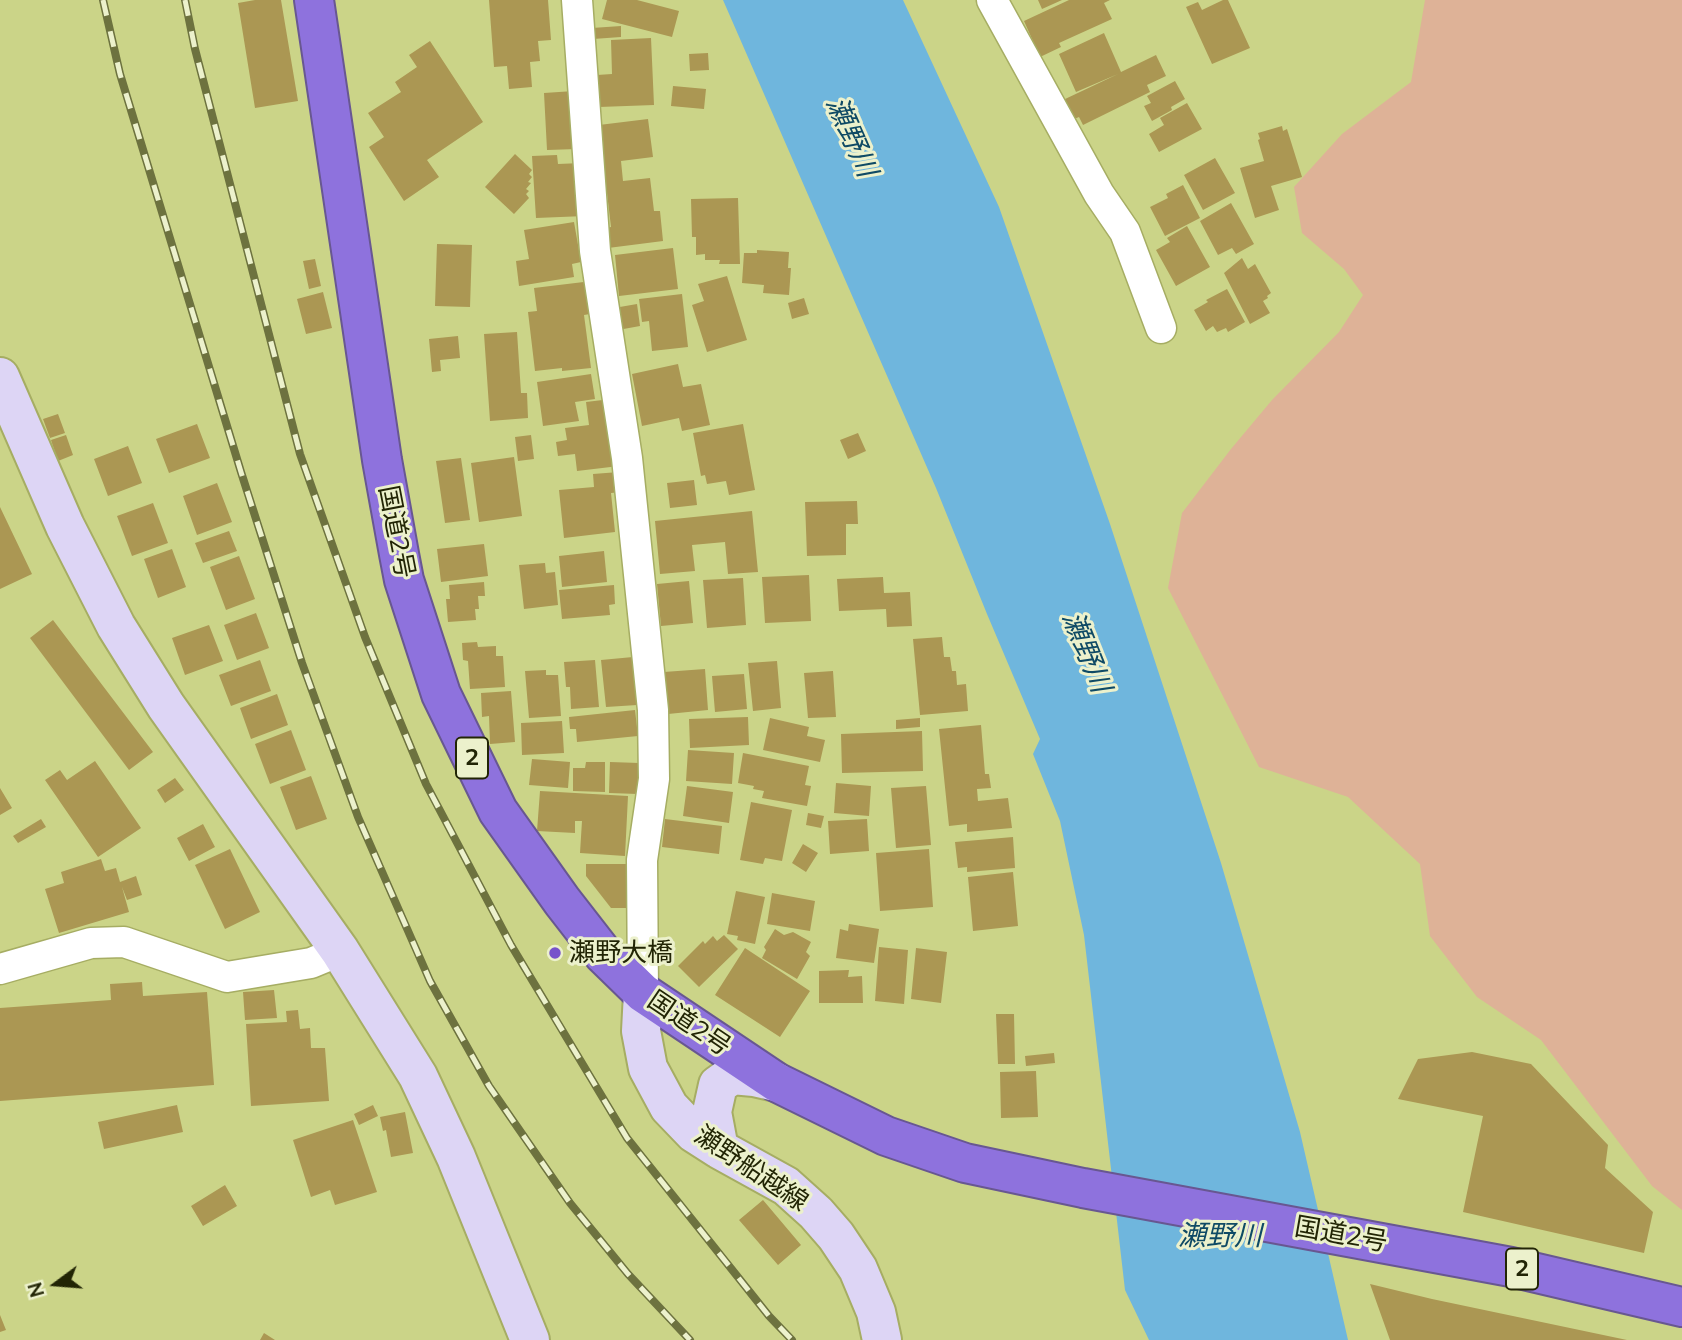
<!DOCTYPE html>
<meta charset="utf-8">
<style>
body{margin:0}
#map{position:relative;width:1682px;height:1340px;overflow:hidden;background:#cbd488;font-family:Mulish,sans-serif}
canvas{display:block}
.north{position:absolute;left:21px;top:1249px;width:70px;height:70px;-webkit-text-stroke:5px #ecf1cc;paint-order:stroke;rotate:254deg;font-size:19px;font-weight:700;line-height:28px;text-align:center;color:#222505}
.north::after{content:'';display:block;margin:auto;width:24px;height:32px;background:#222505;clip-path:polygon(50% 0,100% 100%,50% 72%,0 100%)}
</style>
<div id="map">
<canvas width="1682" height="1340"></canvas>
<div class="north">N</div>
</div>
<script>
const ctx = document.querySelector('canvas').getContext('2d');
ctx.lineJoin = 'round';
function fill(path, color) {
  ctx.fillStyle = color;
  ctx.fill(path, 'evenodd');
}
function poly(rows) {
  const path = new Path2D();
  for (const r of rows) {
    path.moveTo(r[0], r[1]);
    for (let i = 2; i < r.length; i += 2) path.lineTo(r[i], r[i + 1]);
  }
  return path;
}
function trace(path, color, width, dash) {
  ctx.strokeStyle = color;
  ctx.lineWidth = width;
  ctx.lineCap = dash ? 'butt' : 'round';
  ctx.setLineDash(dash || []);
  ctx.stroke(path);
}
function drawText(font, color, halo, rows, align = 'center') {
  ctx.font = font + ' Mulish,"Noto Sans JP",sans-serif';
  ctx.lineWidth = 6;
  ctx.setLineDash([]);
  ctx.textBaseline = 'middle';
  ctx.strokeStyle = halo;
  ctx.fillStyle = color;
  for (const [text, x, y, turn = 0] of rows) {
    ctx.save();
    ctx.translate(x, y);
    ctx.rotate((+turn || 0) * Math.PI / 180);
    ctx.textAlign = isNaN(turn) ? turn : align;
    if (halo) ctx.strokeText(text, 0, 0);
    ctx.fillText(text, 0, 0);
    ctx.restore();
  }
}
fill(poly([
 [1425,0,1682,0,1682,1210,1652,1186,1541,1040,1477,997,1430,936,1420,864,1348,797,1259,767,1168,588,1182,513,1231,449,1272,400,1339,332,1363,295,1344,269,1302,233,1294,187,1342,134,1411,82]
]), '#deb297');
fill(poly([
 [723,0,903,0,999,207,1110,524,1221,863,1300,1132,1348,1340,1149,1340,1125,1290,1084,935,1060,821,1033,754,1040,739,987,614,936,488]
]), '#6fb6dd');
fill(poly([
 [255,0,281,0,298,101,255,108,238,3],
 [489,0,548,0,551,40,538,41,540,61,530,62,532,87,509,89,507,66,494,67],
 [607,0,637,0,679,11,672,37,602,19],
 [1038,0,1062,0,1042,9],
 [1069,0,1110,0,1104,3,1112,19,1059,43,1061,47,1040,57,1024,21],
 [1223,0,1228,0,1250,48,1212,64,1186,7,1198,2,1202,10],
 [621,26,621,37,593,39,592,28],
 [1104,33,1121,72,1156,55,1166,76,1147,85,1150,92,1083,125,1079,117,1072,120,1063,100,1118,74,1076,92,1059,54],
 [651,38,654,105,599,107,597,75,612,74,611,40],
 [430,41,483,122,427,160,439,177,404,201,369,147,384,137,368,113,401,92,395,82,417,67,409,55],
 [708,53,709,70,690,71,689,54],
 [1175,81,1185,99,1171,107,1172,110,1152,121,1144,106,1151,103,1147,96],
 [673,86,706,89,704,109,671,106],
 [574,91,577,149,547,150,544,93],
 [1187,103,1202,129,1159,152,1149,134,1164,125,1160,118],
 [648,119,653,157,621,161,623,181,650,178,654,211,660,211,663,241,608,248,606,228,611,227,599,125],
 [1282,126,1283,131,1287,129,1302,177,1271,186,1279,210,1255,218,1240,168,1264,161,1258,140,1260,139,1258,133],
 [515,154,532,170,529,174,532,177,528,182,531,183,526,189,529,191,526,194,529,198,514,214,485,187],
 [557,155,558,164,582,163,585,216,536,218,532,156],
 [1215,158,1235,193,1203,210,1184,175],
 [1183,185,1200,218,1165,236,1150,207,1168,198,1166,194],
 [738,198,740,264,719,264,720,260,705,260,705,254,696,255,696,237,692,237,691,199],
 [1231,203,1254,244,1236,254,1232,248,1218,255,1200,221],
 [574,222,581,262,572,264,574,277,519,286,516,261,529,259,524,230],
 [1187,226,1210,267,1176,286,1156,250,1170,242,1167,238],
 [437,244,472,245,470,307,435,306],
 [673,248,678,289,619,296,615,255],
 [757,250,789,252,788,268,791,268,789,295,763,293,764,285,742,283,744,253,757,253],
 [1242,258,1248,269,1255,264,1271,293,1267,296,1268,298,1263,301,1270,313,1250,324,1224,273],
 [315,259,321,286,309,289,303,261],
 [727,276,747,340,707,352,692,305,704,301,698,284],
 [592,281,596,313,584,315,591,368,562,371,562,368,535,371,528,312,537,311,534,288],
 [1227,289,1245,322,1228,332,1226,328,1217,332,1213,326,1206,331,1194,310,1208,302,1206,300],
 [323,292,332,328,306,334,297,299],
 [682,294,688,347,652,351,649,321,642,322,639,299],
 [804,298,809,314,792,319,788,303],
 [637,304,640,326,618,330,614,308],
 [517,332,521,393,527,393,528,418,490,421,484,334],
 [458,336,460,358,440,360,441,371,432,372,429,339],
 [678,364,683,387,701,384,710,425,682,431,679,418,642,426,632,374],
 [591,374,595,399,575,402,579,421,543,426,537,382],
 [611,399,619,466,577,471,575,454,558,456,556,442,567,440,565,428,589,425,586,402],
 [58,414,65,433,50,438,43,419],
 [197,424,210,458,169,473,156,439],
 [743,424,755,490,729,495,726,481,707,484,705,475,701,476,693,433],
 [858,433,866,451,848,459,840,440],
 [66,435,73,455,58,461,51,440],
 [531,435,534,459,518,461,515,437],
 [128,446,142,483,108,496,94,459],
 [514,457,522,516,479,522,471,463],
 [461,458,470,520,445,523,436,461],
 [619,472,621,492,611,493,615,532,564,538,559,490,594,487,593,474],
 [694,480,697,505,670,508,667,483],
 [217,483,232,522,197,535,183,496],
 [857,501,858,524,846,524,846,555,807,556,805,502],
 [153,503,168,543,132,556,117,516],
 [0,507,32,574,0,589],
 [752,511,758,572,728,574,725,542,692,545,695,571,660,574,655,521],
 [229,531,237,551,203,563,195,543],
 [484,544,488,576,441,582,437,549],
 [172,549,186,587,158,598,144,559],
 [604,551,607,582,562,587,559,556],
 [239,556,255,599,226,610,210,567],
 [545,563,546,573,555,572,558,605,524,609,519,565],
 [809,575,811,621,765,623,762,577],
 [883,577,884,593,910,592,912,626,887,627,886,609,839,611,837,579],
 [743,578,746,625,707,628,703,580],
 [689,581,693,623,661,626,657,584],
 [484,582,485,596,478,596,479,609,475,609,476,620,448,622,446,599,450,599,449,585],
 [614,585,615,604,609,605,610,615,562,619,559,590],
 [256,613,269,648,237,660,224,625],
 [53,620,153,752,129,770,30,638],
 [209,625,223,661,185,675,172,638],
 [942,637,944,657,950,657,952,671,956,671,957,685,966,684,968,711,920,715,913,639],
 [477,642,478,647,496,646,496,656,503,656,505,687,470,689,468,661,463,660,462,643],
 [633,657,637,705,606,707,601,660],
 [260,660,271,691,231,706,219,675],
 [595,660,599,707,571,709,570,687,566,687,564,662],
 [777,661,781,708,753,711,748,663],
 [705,669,708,710,668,714,664,672],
 [546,670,546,675,558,675,561,716,529,718,525,671],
 [833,671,836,717,808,718,804,673],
 [744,674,747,709,715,712,712,676],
 [511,691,515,742,490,744,489,716,482,717,481,693],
 [277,694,288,725,251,739,240,708],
 [635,710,638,736,577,742,576,729,570,729,569,717],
 [748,717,749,745,690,748,689,719],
 [770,718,809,727,807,736,825,740,820,762,763,750],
 [920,718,920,727,896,729,896,720],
 [562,721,564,753,522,755,521,723],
 [981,725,985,774,989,774,991,788,977,789,978,801,1008,798,1012,828,967,832,967,824,949,826,939,729],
 [291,730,306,770,270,784,255,744],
 [922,731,923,771,842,773,841,734],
 [688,750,734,753,732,784,686,781],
 [743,753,809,766,805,785,811,786,807,806,762,798,764,791,753,789,754,786,738,783],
 [532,759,570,762,568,788,529,785],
 [95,761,141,828,98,857,45,780,60,770,67,780],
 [586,762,605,762,605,792,573,791,573,768,585,768],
 [610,762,639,763,638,794,609,793],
 [311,776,327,819,296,830,280,787],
 [175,778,184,790,165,803,157,790],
 [836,783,871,786,869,816,834,813],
 [687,786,733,792,729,823,683,816],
 [926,786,931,845,896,848,891,788],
 [0,788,12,808,0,815],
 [540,791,628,796,625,856,580,853,582,821,575,821,575,833,537,831],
 [751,802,792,810,782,861,765,858,763,864,740,860],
 [808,813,824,816,821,828,806,825],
 [41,819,46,827,18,843,13,836],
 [665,819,722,826,719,854,662,847],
 [867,819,869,851,830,854,828,821],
 [203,824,215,847,189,861,177,838],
 [1013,837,1015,868,967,872,967,867,958,868,955,842],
 [803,844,818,853,806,872,792,863],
 [230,849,260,912,225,929,195,865],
 [929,849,933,907,880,911,876,853],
 [101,859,105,871,116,868,120,882,136,876,142,895,127,900,122,887,129,912,59,933,45,889,64,883,61,872],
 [586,864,628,864,628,908,611,908,586,876],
 [1013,872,1018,926,973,931,968,877],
 [736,891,765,897,755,944,737,940,738,936,727,934],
 [772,893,815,901,810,931,767,924],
 [849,924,879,929,874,963,836,958,840,929,848,931],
 [775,929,784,935,793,932,811,942,806,952,810,956,797,979,762,958,766,950,764,947],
 [724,935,738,949,699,987,678,966,703,941,705,944,713,936,717,941],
 [879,947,908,950,904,1004,875,1001],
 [745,948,810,991,780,1037,715,995],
 [916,948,947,952,941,1003,911,999],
 [849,970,848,977,862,976,863,1003,819,1003,819,971],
 [142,982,143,996,207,992,214,1085,0,1101,0,1008,111,1000,110,984],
 [274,990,277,1018,245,1020,243,992],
 [298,1010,300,1029,310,1028,311,1048,325,1048,329,1101,251,1106,246,1024,287,1022,286,1011],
 [996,1014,1014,1014,1015,1064,998,1064],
 [1472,1052,1531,1064,1608,1145,1605,1168,1653,1212,1644,1253,1463,1212,1483,1116,1398,1099,1418,1059],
 [1054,1053,1055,1063,1026,1066,1025,1056],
 [1036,1071,1038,1117,1001,1118,1000,1072],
 [177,1105,183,1132,104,1149,98,1122],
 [373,1105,378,1116,359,1125,354,1114],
 [405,1112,413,1153,391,1157,386,1130,383,1131,380,1117],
 [353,1120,377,1192,335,1205,330,1190,311,1197,293,1140],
 [225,1185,237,1206,203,1226,191,1206],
 [763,1200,801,1245,778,1265,739,1220],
 [1370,1284,1432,1299,1627,1340,1390,1340],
 [0,1315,6,1330,0,1332],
 [264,1333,275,1340,260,1340]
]), '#ab9753');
const street = poly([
 [577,0,595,251,627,458,653,710,654,779,642,860,643,993],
 [992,0,1099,194,1125,232,1161,328],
 [0,969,91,943,124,942,227,977,311,963,340,951]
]);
const secondary = poly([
 [0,377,65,526,116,626,166,706,340,951,418,1076,456,1157,530,1340],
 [643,993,641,1031,648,1068,669,1107,694,1133,719,1149,786,1186,816,1213,836,1236,858,1269,876,1312,882,1340],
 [719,1149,712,1112,718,1085,732,1075,754,1077,776,1082]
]);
const highway = poly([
 [314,0,382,460,399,554,404,580,441,694,498,811,562,901,604,955,643,993,776,1082,886,1136,965,1163,1083,1188,1511,1267,1682,1307]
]);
trace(street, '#a6ad63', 33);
trace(secondary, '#a6ad63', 42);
trace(highway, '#685791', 42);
trace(street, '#fff', 30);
trace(secondary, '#ddd5f5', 38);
trace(highway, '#8e72dd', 38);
const rail = poly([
 [103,0,120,74,241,472,302,663,358,817,430,981,489,1086,570,1203,628,1274,690,1340],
 [185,0,195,49,300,454,365,637,426,784,511,945,627,1138,769,1316,792,1340]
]);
trace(rail, '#6d723f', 8);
trace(rail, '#ecf1cc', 5, [16]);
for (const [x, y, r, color] of [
 [555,953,7,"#7752cb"]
]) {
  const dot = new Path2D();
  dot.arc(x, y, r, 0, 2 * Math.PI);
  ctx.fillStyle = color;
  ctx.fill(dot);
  trace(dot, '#ecf1cc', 2.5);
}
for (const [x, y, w] of [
 [472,758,32],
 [1522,1269,32]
]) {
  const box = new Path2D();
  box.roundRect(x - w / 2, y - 20.5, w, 41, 5);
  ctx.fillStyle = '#ecf1cc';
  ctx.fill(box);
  trace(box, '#222505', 2);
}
drawText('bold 24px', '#222505', null, [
 ["2",472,758],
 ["2",1522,1269]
]);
drawText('26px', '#222505', '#ecf1cc', [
 ["国道2号",396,532,79],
 ["国道2号",689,1024,34],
 ["瀬野船越線",751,1169,34],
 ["国道2号",1341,1235,10]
]);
drawText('26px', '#222505', '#ecf1cc', [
 ["瀬野大橋",569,953]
], 'left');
drawText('italic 28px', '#0f4a65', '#ecf1cc', [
 ["瀬野川",851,137,66],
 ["瀬野川",1086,652,68],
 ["瀬野川",1220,1237]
]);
</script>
